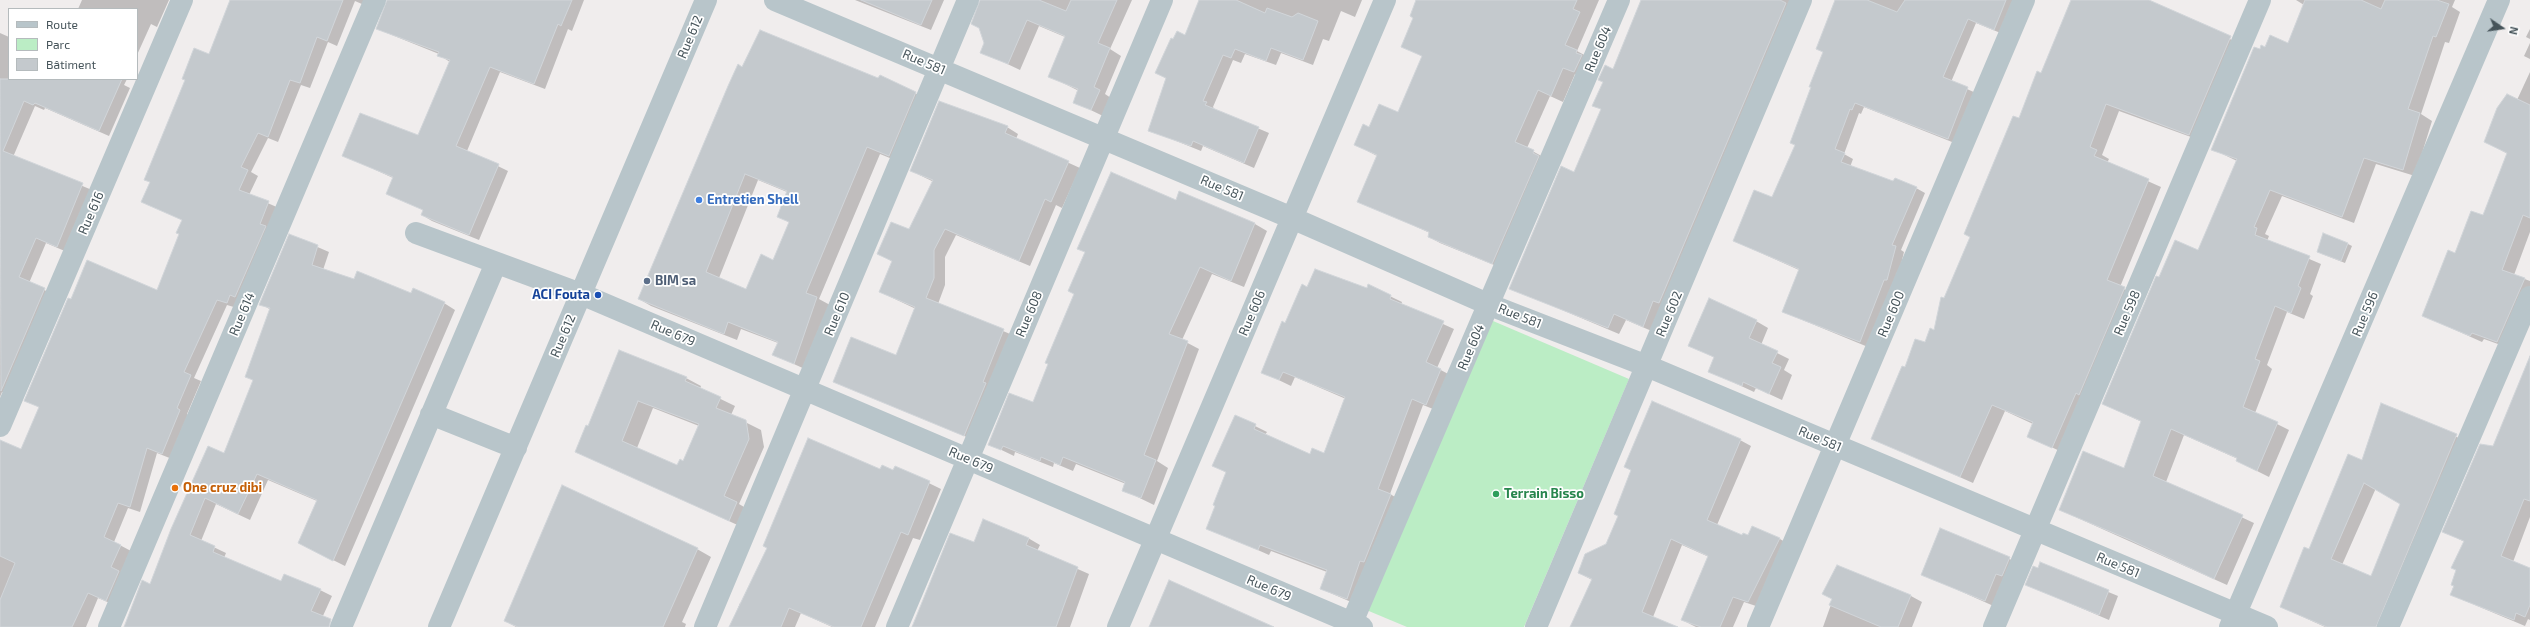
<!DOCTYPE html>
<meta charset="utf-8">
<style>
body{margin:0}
#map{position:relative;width:2530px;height:627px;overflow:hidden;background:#f0eded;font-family:"Exo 2",sans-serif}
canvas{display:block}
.legend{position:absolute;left:8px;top:8px;width:130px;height:72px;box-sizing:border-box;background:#fff;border:1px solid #b5bbbd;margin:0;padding:5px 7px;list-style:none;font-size:12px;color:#46545a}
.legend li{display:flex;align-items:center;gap:8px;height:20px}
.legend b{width:20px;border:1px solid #b5bbbd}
.north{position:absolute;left:2482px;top:8px;width:40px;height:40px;-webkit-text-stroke:3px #fff;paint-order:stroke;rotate:103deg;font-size:11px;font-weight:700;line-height:16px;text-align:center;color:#46545a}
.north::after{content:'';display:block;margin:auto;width:14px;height:18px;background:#46545a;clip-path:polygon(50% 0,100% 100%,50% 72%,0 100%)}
</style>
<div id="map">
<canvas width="2530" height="627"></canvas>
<ul class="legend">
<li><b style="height:5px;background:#b8c5ca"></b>Route</li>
<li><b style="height:11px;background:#bbedc5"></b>Parc</li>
<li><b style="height:11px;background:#c4c9cd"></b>Bâtiment</li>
</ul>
<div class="north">N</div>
</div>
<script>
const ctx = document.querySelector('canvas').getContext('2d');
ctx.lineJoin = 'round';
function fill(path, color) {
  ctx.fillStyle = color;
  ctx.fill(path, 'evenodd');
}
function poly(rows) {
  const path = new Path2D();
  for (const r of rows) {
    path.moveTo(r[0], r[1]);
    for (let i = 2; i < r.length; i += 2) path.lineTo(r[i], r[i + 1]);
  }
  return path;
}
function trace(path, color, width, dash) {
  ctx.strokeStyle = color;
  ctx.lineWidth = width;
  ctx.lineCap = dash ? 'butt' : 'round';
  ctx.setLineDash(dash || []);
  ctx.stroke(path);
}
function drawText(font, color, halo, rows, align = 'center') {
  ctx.font = font + ' "Exo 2",sans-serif';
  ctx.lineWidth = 3.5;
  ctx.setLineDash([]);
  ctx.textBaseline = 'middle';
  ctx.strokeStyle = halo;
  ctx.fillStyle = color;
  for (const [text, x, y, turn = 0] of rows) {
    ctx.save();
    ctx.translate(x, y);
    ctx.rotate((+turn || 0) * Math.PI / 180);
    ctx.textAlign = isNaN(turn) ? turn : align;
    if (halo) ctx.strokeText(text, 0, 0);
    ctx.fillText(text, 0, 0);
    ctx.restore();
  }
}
fill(poly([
 [1486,318,1629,379,1524,627,1407,627,1364,609]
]), '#bbedc5');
fill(poly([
 [82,0,169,0,157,27,151,24,137,55,137,9,78,9],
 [231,0,375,0,371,8,355,1,337,46,328,42,310,88,301,85,278,142,268,138,251,172,258,176,249,195,279,208,237,308,227,305,194,378,201,381,187,414,190,417,172,459,157,453,140,512,128,508,114,542,131,551,117,606,98,598,86,627,0,627,0,441,22,450,40,408,26,400,71,300,157,291,180,234,183,220,143,202,151,183,146,180,209,55],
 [388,0,584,0,572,31,568,29,545,89,500,72,467,151,508,171,479,240,432,221,422,215,424,210,387,193,393,178,343,155,419,136,450,62,439,55,439,54,377,29],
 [855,0,944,0,931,30],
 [981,0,1132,0,1110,49,1121,56,1105,94,1111,98,1103,116,1074,102,1079,91,1049,76,1065,37,1039,26,1020,70,982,52,986,43],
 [1200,0,1362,0,1355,17,1341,11,1329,41,1323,39,1313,65,1281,53,1276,65,1245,54,1241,63,1233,60,1213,107,1215,110,1269,133,1254,168,1203,146,1201,151,1149,130,1167,79,1156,73,1174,40,1185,36],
 [1417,0,1599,0,1577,51,1588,57,1586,78,1575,74,1563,102,1550,96,1527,148,1545,158,1504,269,1440,243,1429,237,1430,233,1359,201,1377,156,1356,145,1399,113,1423,57,1403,46,1414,18],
 [1642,0,1794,0,1654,332,1626,320,1619,334,1510,288,1575,173,1602,110,1594,105,1614,70],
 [1837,0,2016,0,2003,34,1976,23,1951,82,1976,93,1957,144,1864,107,1861,114,1859,113,1844,154,1853,159,1850,167,1894,183,1916,188,1925,193,1901,250,1904,252,1896,285,1868,347,1783,312,1799,270,1734,241,1772,198,1796,145,1824,52],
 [2072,0,2144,0,2243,45,2202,141,2119,111,2102,155,2109,159,2107,163,2161,187,2120,287,2137,296,2066,454,2028,436,2033,424,2005,411,1973,483,1872,438,1905,368,1935,331,1945,299,2019,119,2041,74],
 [2296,0,2455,0,2452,7,2460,12,2449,43,2445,42,2421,114,2432,121,2415,176,2376,164,2354,223,2282,196,2265,234,2269,236,2267,241,2321,264,2310,294,2313,296,2304,319,2287,312,2267,365,2272,369,2255,413,2289,430,2269,477,2237,461,2238,459,2184,435,2166,482,2254,523,2227,585,2060,510,2125,469,2142,422,2103,404,2159,279,2198,252,2237,161,2212,149,2260,51,2288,44,2304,5],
 [2530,29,2530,39,2526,37],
 [0,33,9,37,9,79,127,79,124,85,130,88,109,136,45,108,44,110,35,106,13,157,92,190,67,252,46,243,29,283,55,295,12,396,2,392,0,397],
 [2530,43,2530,59,2524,56],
 [742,68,879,79,915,93,928,100,902,163,880,154,819,299,830,305,807,370,774,355,778,343,741,329,737,340,651,306,639,299],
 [758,180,787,192,778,216,790,223,774,261,747,291,719,278],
 [2530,72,2530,232,2514,275,2530,281,2530,298,2509,348,2484,339,2482,342,2424,316,2455,254,2483,216,2508,154,2485,142,2517,100],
 [1007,127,1018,134,1016,139,1080,168,1062,208,1056,205,1030,266,956,235,945,257,945,285,938,304,1015,336,976,441,835,381,896,356,916,309,880,292,893,262,879,254,910,231,934,182,911,171],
 [1176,201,1255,224,1267,231,1244,287,1212,274,1182,340,1199,349,1157,461,1168,468,1154,505,1123,490,1126,484,1076,464,1073,471,1054,463,1053,467,1015,452,1014,456,989,444,1033,404,1075,294,1086,252,1079,248],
 [290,235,329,252,323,270,354,280,444,303,455,310,345,566,299,543,317,501,268,480,250,520,216,504,201,541,226,553,224,558,282,582,320,590,332,596,322,618,325,627,125,627,151,585,224,455,254,381,246,376,271,310,261,304],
 [2348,244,2352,246,2345,263,2322,254],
 [1369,286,1402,302,1401,305,1454,329,1437,368,1452,376,1438,411,1423,405,1390,494,1402,501,1358,605,1321,589,1327,572,1271,551,1269,555,1208,528,1227,473,1214,466,1235,416,1267,432,1265,435,1310,455,1324,455,1346,399,1295,377,1291,386,1262,372,1286,324,1308,288,1367,289],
 [1756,321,1768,328,1761,345,1789,359,1784,370,1792,375,1782,400,1756,388,1754,392,1709,371,1715,358,1690,345],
 [619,351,686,378,701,386,700,389,735,406,731,415,761,430,764,447,739,504,751,511,744,528,576,451,589,427],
 [653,408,699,426,683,462,677,466,637,448],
 [2530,392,2530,517,2513,562,2530,569,2530,620,2528,619,2525,626,2451,595,2465,542,2444,532,2493,447],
 [2381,404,2468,442,2389,627,2325,627,2281,607,2309,550,2363,461],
 [2376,488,2401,503,2371,577,2342,565],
 [1740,440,1751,446,1717,525,1743,537,1780,539,1790,545,1759,607,1744,602,1733,627,1696,627,1682,620,1709,557,1682,545,1653,617,1672,627,1571,627,1592,580,1579,573,1607,544,1619,516,1632,471,1625,467],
 [896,467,941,489,920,540,913,538,875,627,832,627,801,613,795,627,730,627,740,603,743,604,880,470,894,471],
 [1941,529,2023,565,1998,608,1922,574],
 [1028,538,1040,545,1037,551,1089,574,1070,627,912,627,974,543],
 [697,549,711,557,682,622,686,624,685,627,516,627,505,621],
 [2041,564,2118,596,2109,620,2027,585],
 [1911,596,1922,602,1912,627,1823,627,1833,599]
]), '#0003');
const building = poly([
 [230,0,343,0,327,41,317,37,300,83,290,80,268,137,258,133,241,167,248,170,239,190,269,201,260,224,266,226,235,297,230,295,227,303,217,300,184,372,191,375,177,408,180,410,162,454,147,448,130,507,118,503,104,537,121,545,111,567,119,571,106,601,88,593,72,627,0,627,0,600,15,563,0,556,0,440,21,449,39,407,24,401,68,298,71,299,87,260,157,290,179,234,176,233,182,220,141,202,150,182,144,180,185,80,182,79,194,48,209,54,230,0],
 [387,0,572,0,561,26,558,24,534,84,490,67,456,146,499,164,469,235,421,215,423,210,386,194,393,177,342,156,360,113,418,135,450,60,437,56,439,52,376,29,387,0],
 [861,0,932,0,921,25,861,0],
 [980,0,1039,0,1066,11,1071,0,1117,0,1098,43,1110,48,1094,87,1100,90,1091,110,1073,103,1078,89,1048,77,1065,36,1027,20,1008,64,980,53,984,43,979,28,971,24,980,0],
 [1199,0,1236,0,1265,13,1267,8,1292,17,1298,13,1318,21,1303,60,1271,48,1266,61,1235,49,1231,58,1223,55,1203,101,1207,102,1205,105,1259,127,1244,163,1193,141,1191,146,1148,131,1166,78,1155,73,1171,38,1173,39,1177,31,1185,35,1199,0],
 [1416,0,1577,0,1573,9,1580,12,1565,45,1577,50,1576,53,1582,55,1574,72,1563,68,1551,96,1538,90,1515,142,1534,150,1533,153,1539,156,1492,264,1428,237,1429,232,1357,202,1377,155,1354,145,1363,124,1369,127,1379,104,1398,112,1422,56,1401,47,1413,18,1410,16,1416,0],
 [1641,0,1780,0,1786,3,1659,303,1653,301,1643,327,1614,314,1608,328,1509,289,1561,166,1574,172,1601,109,1592,106,1603,82,1598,80,1605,65,1613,69,1641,0],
 [1835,0,1867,0,1897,12,1905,0,2006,0,1994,30,1968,19,1943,77,1968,87,1948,139,1855,103,1852,110,1850,109,1835,149,1845,153,1841,162,1893,181,1895,178,1917,187,1892,245,1896,246,1887,280,1884,280,1860,342,1782,312,1799,269,1733,241,1754,190,1772,197,1795,145,1790,143,1811,87,1809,87,1823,52,1816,49,1835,0],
 [2071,0,2149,0,2231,36,2189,135,2106,104,2090,147,2097,150,2094,156,2149,179,2107,280,2125,287,2079,395,2076,393,2052,448,2027,437,2033,422,1992,405,1960,477,1871,439,1902,366,1905,367,1915,339,1925,342,1930,328,1934,330,1941,297,1944,298,1970,237,1964,234,2013,116,2019,118,2037,71,2041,73,2071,0],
 [2305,0,2361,0,2381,9,2385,0,2437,0,2449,4,2436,37,2433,36,2408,109,2420,113,2403,170,2364,158,2342,217,2270,190,2254,227,2257,228,2255,235,2310,256,2298,286,2301,288,2291,313,2275,306,2255,359,2260,361,2243,407,2278,422,2257,471,2236,461,2237,458,2171,429,2153,476,2243,515,2214,579,2128,539,2059,510,2083,451,2124,468,2141,421,2102,404,2156,276,2159,277,2175,240,2198,250,2237,159,2211,150,2254,47,2260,49,2261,45,2265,47,2270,35,2288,43,2305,0],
 [760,30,878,78,880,75,916,92,889,156,867,147,806,293,817,297,794,364,772,355,778,342,728,322,724,334,638,299,728,86,738,64,742,67,760,30],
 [745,174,787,191,777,217,789,222,773,260,761,254,746,289,706,272,745,174],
 [0,79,122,79,99,131,35,103,33,105,24,101,3,151,83,183,57,247,36,238,19,277,45,288,1,391,0,79],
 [2507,94,2530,105,2530,218,2523,215,2502,270,2525,278,2497,342,2472,333,2470,336,2422,316,2448,250,2455,253,2471,211,2483,215,2507,153,2484,142,2497,108,2507,94],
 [939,101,1008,126,1005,133,1069,161,1051,202,1045,199,1019,261,945,229,934,250,934,278,926,298,1004,329,983,382,986,383,964,436,833,382,851,337,896,355,915,307,879,292,892,261,877,254,891,222,909,229,933,180,910,171,939,101],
 [1111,172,1176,200,1179,191,1255,223,1231,281,1200,267,1169,334,1188,341,1144,455,1156,460,1141,498,1122,491,1125,482,1063,457,1060,465,1041,457,1040,461,1003,446,1001,450,988,445,1009,393,1033,402,1048,364,1045,363,1074,294,1068,291,1085,252,1077,249,1111,172],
 [2323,233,2348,243,2341,261,2317,252,2323,233],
 [289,234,318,245,312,265,354,279,357,271,411,293,413,288,445,302,333,561,298,543,317,500,257,474,238,514,205,498,190,535,215,546,213,552,281,581,284,574,321,589,311,611,331,619,329,627,124,627,142,580,150,584,171,529,208,446,224,453,253,380,245,377,270,308,259,305,289,234],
 [1315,269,1367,288,1368,284,1391,295,1390,299,1444,321,1426,362,1441,369,1426,405,1412,399,1378,489,1391,494,1364,562,1360,561,1347,599,1320,589,1327,570,1260,545,1258,550,1206,529,1215,506,1213,505,1226,472,1212,466,1235,415,1256,424,1254,429,1310,454,1312,448,1324,453,1345,397,1283,372,1279,380,1261,373,1282,321,1285,323,1302,284,1307,287,1315,269],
 [1709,298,1757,320,1749,338,1778,351,1772,363,1781,367,1769,394,1743,382,1742,386,1708,372,1714,357,1688,346,1709,298],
 [619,350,687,377,685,381,721,397,716,408,746,420,749,439,724,496,737,502,729,521,575,452,586,425,588,426,619,350],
 [638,401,699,424,683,461,680,459,677,465,622,441,638,401],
 [2530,356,2530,501,2524,499,2501,556,2530,568,2530,605,2525,617,2516,613,2514,620,2450,595,2454,586,2451,585,2456,570,2451,568,2464,541,2442,532,2480,444,2493,446,2530,356],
 [1652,401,1741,439,1707,520,1742,535,1743,533,1748,535,1752,526,1780,538,1748,602,1733,597,1720,627,1701,627,1681,620,1708,556,1671,539,1642,612,1678,627,1570,627,1592,579,1578,573,1585,554,1606,544,1618,516,1614,514,1631,470,1624,467,1652,401],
 [2381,403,2457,434,2376,627,2327,627,2280,607,2304,547,2309,549,2348,454,2362,460,2381,403],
 [2364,483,2400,504,2371,576,2331,559,2364,483],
 [808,438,880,469,882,465,893,470,895,466,930,481,908,535,901,532,861,627,834,627,789,608,781,627,729,627,767,548,763,546,808,438],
 [562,485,698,548,663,627,518,627,504,621,562,485],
 [983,519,1029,538,1026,545,1078,567,1056,627,912,627,950,533,974,542,983,519],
 [1940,528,2010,557,2002,576,1996,574,1985,601,1921,575,1940,528],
 [2040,562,2109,590,2099,615,2025,585,2033,566,2038,568,2040,562],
 [1837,565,1911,595,1898,627,1881,627,1829,605,1832,599,1822,594,1837,565],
 [1169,580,1274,627,1149,627,1169,580]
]);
fill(building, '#c4c9cd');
trace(building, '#d1d5d9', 1);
trace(poly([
 [775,0,1292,218,1490,305,1647,366,2267,627],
 [416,233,581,294,1362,627],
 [431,414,516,448],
 [0,426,182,0],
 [109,627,375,0],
 [341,627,496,263],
 [439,627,706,0],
 [705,627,968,0],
 [897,627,1162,0],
 [1118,627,1385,0],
 [1350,627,1619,0],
 [1536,627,1801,0],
 [1758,627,2024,0],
 [1994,627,2260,0],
 [2230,627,2499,0],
 [2388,627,2530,297]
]), '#b8c5ca', 22);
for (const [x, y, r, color] of [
 [699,200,4,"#3f7fe0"],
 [647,281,4,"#5c6f8a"],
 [598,295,4,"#1a4fb4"],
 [175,488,4,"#e8710a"],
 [1496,494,4,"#2e9e5b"]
]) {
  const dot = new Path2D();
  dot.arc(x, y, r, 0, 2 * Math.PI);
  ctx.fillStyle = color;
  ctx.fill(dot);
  trace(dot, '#fff', 1.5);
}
drawText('13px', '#46545a', '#fff', [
 ["Rue 612",690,37,-67],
 ["Rue 604",1598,49,-67],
 ["Rue 581",924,62,23],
 ["Rue 581",1222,188,23],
 ["Rue 616",91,213,-67],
 ["Rue 606",1252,313,-67],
 ["Rue 598",2127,313,-67],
 ["Rue 614",242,314,-67],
 ["Rue 610",837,314,-67],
 ["Rue 608",1029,314,-67],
 ["Rue 602",1669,314,-67],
 ["Rue 600",1891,314,-67],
 ["Rue 596",2365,314,-67],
 ["Rue 581",1520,316,22],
 ["Rue 679",673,333,23],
 ["Rue 612",563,336,-67],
 ["Rue 604",1471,347,-67],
 ["Rue 581",1820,439,23],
 ["Rue 679",971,460,23],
 ["Rue 581",2118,565,23],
 ["Rue 679",1269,588,23]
]);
drawText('bold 13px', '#366cbe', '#fff', [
 ["Entretien Shell",707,200]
], 'left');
drawText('bold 13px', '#4e5e75', '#fff', [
 ["BIM sa",655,281]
], 'left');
drawText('bold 13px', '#164399', '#fff', [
 ["ACI Fouta",590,295]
], 'right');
drawText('bold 13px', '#c56008', '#fff', [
 ["One cruz dibi",183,488]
], 'left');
drawText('bold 13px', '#27864d', '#fff', [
 ["Terrain Bisso",1504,494]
], 'left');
</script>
